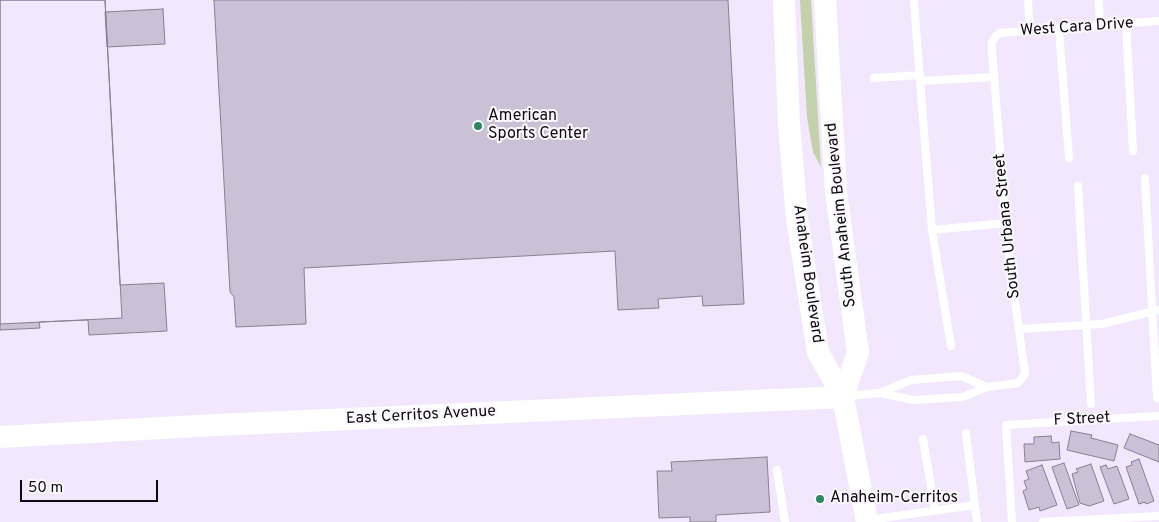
<!DOCTYPE html>
<style>
body{margin:0}
#map{position:relative;width:1159px;height:522px;overflow:hidden;background:#f2e7fd;font-family:Overpass,sans-serif}
canvas{display:block}
.scale{position:absolute;left:20px;top:480px;width:138px;height:22px;box-sizing:border-box;border:2px solid #0e0a11;border-top:0;padding-left:6px;font-size:15px;line-height:18px;white-space:nowrap;color:#0e0a11;-webkit-text-stroke:4px #fbf9fd;paint-order:stroke}
</style>
<div id="map">
<canvas width="1159" height="522"></canvas>
<div class="scale">50 m</div>
</div>
<script>
const ctx = document.querySelector('canvas').getContext('2d');
ctx.lineJoin = 'round';
function fill(path, color) {
  ctx.fillStyle = color;
  ctx.fill(path, 'evenodd');
}
function poly(rows) {
  const path = new Path2D();
  for (const r of rows) {
    path.moveTo(r[0], r[1]);
    for (let i = 2; i < r.length; i += 2) path.lineTo(r[i], r[i + 1]);
  }
  return path;
}
function trace(path, color, width, dash) {
  ctx.strokeStyle = color;
  ctx.lineWidth = width;
  ctx.lineCap = dash ? 'butt' : 'round';
  ctx.setLineDash(dash || []);
  ctx.stroke(path);
}
function drawText(font, color, halo, rows, align = 'center') {
  ctx.font = font + ' Overpass,sans-serif';
  ctx.lineWidth = 4;
  ctx.setLineDash([]);
  ctx.textBaseline = 'middle';
  ctx.strokeStyle = halo;
  ctx.fillStyle = color;
  for (const [text, x, y, turn = 0] of rows) {
    ctx.save();
    ctx.translate(x, y);
    ctx.rotate((+turn || 0) * Math.PI / 180);
    ctx.textAlign = isNaN(turn) ? turn : align;
    if (halo) ctx.strokeText(text, 0, 0);
    ctx.fillText(text, 0, 0);
    ctx.restore();
  }
}
fill(poly([
 [800,0,811,0,821,167,813,152,807,117]
]), '#c3d2aa');
const building = poly([
 [0,0,105,0,122,318,0,324,0,0],
 [0,0,105,0,120,285,164,283,167,331,89,335,88,320,39,322,40,328,0,330,0,0],
 [214,0,728,0,744,304,703,306,702,296,658,299,659,308,618,310,615,251,304,268,306,324,236,327,234,297,230,292,214,0],
 [163,9,165,44,107,47,105,12,163,9],
 [1071,431,1092,435,1091,438,1118,445,1114,461,1067,450,1071,431],
 [1130,434,1159,445,1159,462,1124,448,1130,434],
 [1051,436,1052,443,1059,442,1060,459,1025,462,1024,444,1034,444,1034,437,1051,436],
 [767,457,770,512,716,515,716,522,690,522,690,517,659,518,657,471,672,471,671,462,767,457],
 [1139,459,1154,501,1146,504,1145,502,1139,504,1126,467,1132,465,1131,462,1139,459],
 [1064,463,1079,505,1067,509,1052,467,1064,463],
 [1091,464,1104,501,1089,506,1080,503,1072,474,1078,472,1076,469,1091,464],
 [1042,465,1057,505,1040,511,1039,507,1029,510,1023,491,1027,489,1024,481,1029,479,1026,471,1042,465],
 [1106,465,1108,469,1117,466,1129,499,1114,504,1100,467,1106,465]
]);
fill(building, '#cbc1d6');
trace(building, '#897f93', 1);
trace(poly([
 [914,0,920,81],
 [1028,0,1030,31],
 [1099,0,1100,26],
 [1126,24,1133,151],
 [1059,29,1069,158],
 [874,78,920,75],
 [1145,178,1157,398],
 [1078,186,1091,404],
 [932,230,920,81,994,77],
 [1020,329,1102,324,1159,310],
 [951,346,932,230,1006,223],
 [880,393,913,400,963,397,987,387,1018,383,1025,374,1009,257,1006,223,992,52,992,42,996,36,1000,33,1159,21],
 [847,396,880,393,911,380,961,376,987,387],
 [923,439,935,510],
 [777,470,785,522],
 [975,505,977,522],
 [868,520,975,505,966,433],
 [1012,522,1006,425,1159,416],
 [1043,522,1159,516]
]), '#fff', 8);
trace(poly([
 [784,0,789,125,797,219,818,352,843,397,867,522],
 [825,0,836,192,858,352,843,397],
 [0,437,216,425,843,397]
]), '#fff', 22);
for (const [x, y, r, color] of [
 [478,126,5,"#298860"],
 [820,499,5,"#298860"]
]) {
  const dot = new Path2D();
  dot.arc(x, y, r, 0, 2 * Math.PI);
  ctx.fillStyle = color;
  ctx.fill(dot);
  trace(dot, '#fbf9fd', 2);
}
drawText('16px', '#0e0a11', '#fbf9fd', [
 ["West Cara Drive",1077,28,-4],
 ["South Anaheim Boulevard",842,215,-96],
 ["South Urbana Street",1008,226,-96],
 ["Anaheim Boulevard",807,274,82],
 ["East Cerritos Avenue",421,416,-3],
 ["F Street",1082,420,-3]
]);
drawText('16px', '#0e0a11', '#fbf9fd', [
 ["American",488,117],
 ["Sports Center",488,135],
 ["Anaheim-Cerritos",830,499]
], 'left');
</script>
